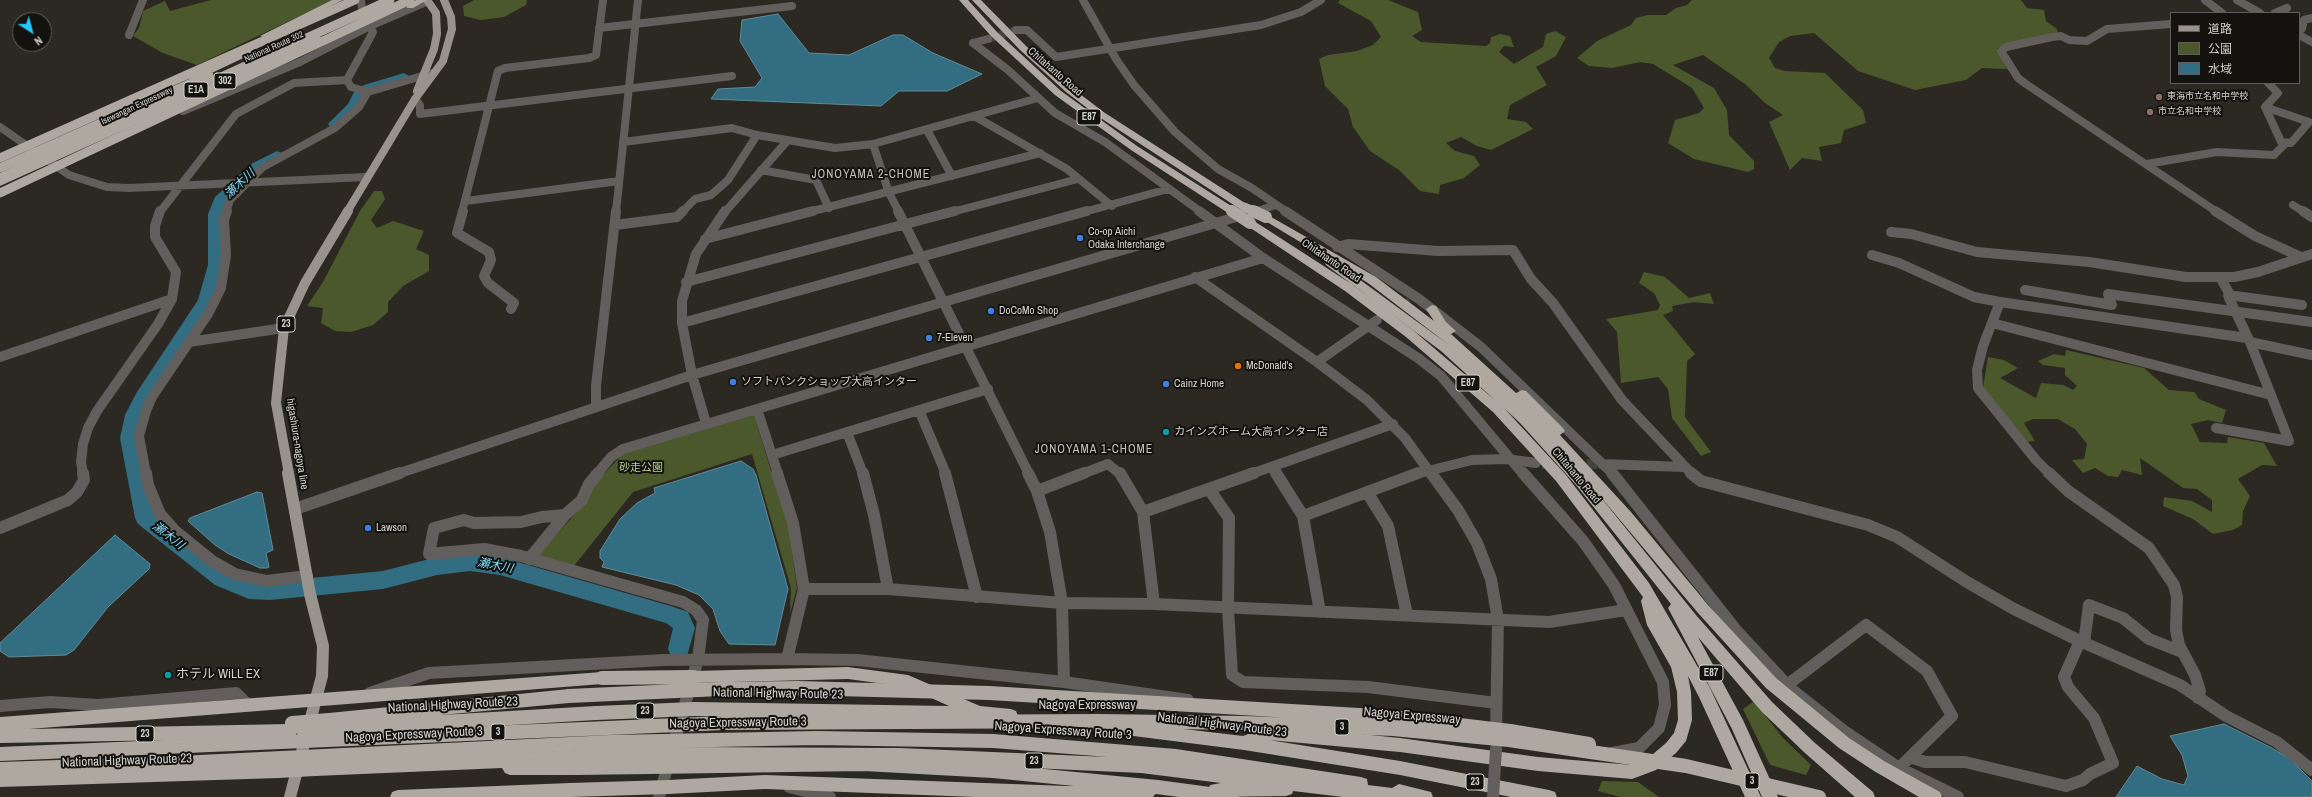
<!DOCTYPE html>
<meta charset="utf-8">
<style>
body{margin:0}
#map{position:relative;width:2312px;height:797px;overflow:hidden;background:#2b2922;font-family:"Archivo Narrow","Noto Sans JP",sans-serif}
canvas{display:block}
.legend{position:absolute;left:2170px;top:12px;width:130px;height:72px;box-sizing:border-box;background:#13120f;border:1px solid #5f5e5b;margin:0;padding:5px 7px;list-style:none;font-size:12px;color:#d2d1cc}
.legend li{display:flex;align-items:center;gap:8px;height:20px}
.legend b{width:20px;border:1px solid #5f5e5b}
.north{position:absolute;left:12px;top:12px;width:40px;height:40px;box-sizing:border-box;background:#13120f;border:1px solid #5f5e5b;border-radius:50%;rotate:144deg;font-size:11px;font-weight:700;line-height:16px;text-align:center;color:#d2d1cc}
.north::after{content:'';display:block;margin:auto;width:14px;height:18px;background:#28c8ff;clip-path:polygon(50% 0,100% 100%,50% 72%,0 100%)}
</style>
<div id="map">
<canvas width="2312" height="797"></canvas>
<ul class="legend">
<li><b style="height:5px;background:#98938d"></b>道路</li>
<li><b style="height:11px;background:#4b582c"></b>公園</li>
<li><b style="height:11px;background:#326d82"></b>水域</li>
</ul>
<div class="north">N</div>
</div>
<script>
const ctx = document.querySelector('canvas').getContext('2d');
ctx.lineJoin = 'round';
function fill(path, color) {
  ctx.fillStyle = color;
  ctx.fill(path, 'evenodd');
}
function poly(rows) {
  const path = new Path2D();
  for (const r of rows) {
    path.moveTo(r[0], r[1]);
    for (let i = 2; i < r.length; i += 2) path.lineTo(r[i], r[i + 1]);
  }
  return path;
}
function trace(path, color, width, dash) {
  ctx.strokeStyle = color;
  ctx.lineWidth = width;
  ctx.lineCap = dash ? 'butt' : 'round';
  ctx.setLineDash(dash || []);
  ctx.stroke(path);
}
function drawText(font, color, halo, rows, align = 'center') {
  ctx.font = font + ' "Archivo Narrow","Noto Sans JP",sans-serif';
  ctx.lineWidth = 4;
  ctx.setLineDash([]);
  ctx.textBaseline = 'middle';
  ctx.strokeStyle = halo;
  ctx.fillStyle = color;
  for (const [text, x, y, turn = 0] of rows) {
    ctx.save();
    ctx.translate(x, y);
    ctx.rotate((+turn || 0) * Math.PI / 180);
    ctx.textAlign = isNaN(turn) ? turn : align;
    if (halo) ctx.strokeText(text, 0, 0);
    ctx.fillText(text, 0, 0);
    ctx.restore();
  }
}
fill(poly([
 [211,0,333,0,197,65,163,53,133,36,139,28,143,11,165,1,170,11],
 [474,0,527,0,526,5,504,17,481,20,464,16,463,6],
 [1340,0,1388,0,1418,12,1422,30,1412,36,1421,42,1486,46,1490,43,1491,37,1500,34,1510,36,1514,47,1504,46,1499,52,1514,64,1543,47,1546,34,1555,31,1566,37,1556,56,1536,67,1547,85,1510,105,1507,119,1526,122,1533,129,1491,150,1477,146,1461,137,1446,143,1455,151,1474,156,1480,165,1464,178,1440,185,1439,194,1420,191,1399,170,1370,151,1353,127,1348,109,1325,86,1319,59,1328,55,1357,51,1373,45,1381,37,1371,21,1338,3],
 [1692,0,2021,0,2027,8,2044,10,2046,21,2057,29,2058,34,1997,48,2007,69,1982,68,1966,80,1915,90,1858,71,1814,33,1790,36,1779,42,1769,58,1775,68,1785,71,1825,73,1863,110,1866,123,1844,130,1841,143,1819,147,1822,161,1802,158,1790,170,1769,122,1783,115,1765,103,1745,84,1703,55,1673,65,1714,88,1727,110,1729,135,1754,161,1754,169,1748,172,1694,159,1668,143,1675,120,1699,113,1704,108,1692,88,1653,64,1640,62,1612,68,1589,66,1577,58,1597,41,1631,25,1636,18,1648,15,1666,15,1676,8,1687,5],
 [374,191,382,191,385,199,371,220,377,228,393,221,424,231,416,249,429,255,429,271,403,286,388,302,388,312,373,325,351,332,335,331,321,323,323,308,307,306,323,282,360,211],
 [1644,272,1665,277,1689,298,1710,293,1714,304,1694,302,1672,306,1673,311,1663,315,1695,354,1687,361,1685,417,1711,452,1701,456,1672,418,1668,389,1658,377,1621,383,1617,332,1606,319,1658,310,1660,305,1654,293,1639,283],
 [2066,350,2144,368,2169,390,2194,392,2199,399,2226,410,2222,423,2208,420,2191,424,2200,442,2227,443,2228,437,2264,443,2277,466,2262,465,2238,479,2250,496,2243,511,2242,525,2233,530,2213,534,2193,519,2163,506,2164,497,2192,501,2212,512,2212,500,2197,489,2183,488,2140,458,2142,475,2122,470,2118,477,2108,476,2095,468,2083,473,2072,460,2084,459,2087,444,2075,429,2058,419,2033,419,2024,423,2035,441,2025,442,1983,388,1988,357,2004,360,2018,368,2000,378,2036,398,2041,383,2063,385,2073,390,2077,386,2065,375,2065,368,2043,365,2038,361,2054,354,2065,356],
 [749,416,754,416,788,525,797,588,790,614,791,588,752,454,633,492,573,567,540,557,539,554,586,502,593,485,625,452],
 [1754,701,1783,738,1811,765,1806,775,1770,765,1743,709],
 [1602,781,1638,782,1659,797,1621,797,1598,791]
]), '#4b582c');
const water = poly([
 [778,14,809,53,849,55,893,35,903,35,933,53,982,74,947,91,899,91,881,106,711,99,718,89,755,87,762,78,740,41,742,20,778,14],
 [741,461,753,469,756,475,788,589,775,645,729,644,720,631,713,609,699,595,676,585,602,567,604,562,600,558,600,551,620,519,637,503,655,493,654,488,741,461],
 [257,492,262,493,273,550,266,553,269,567,267,568,260,568,229,554,215,545,188,521,190,518,257,492],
 [115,535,150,564,149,569,108,607,74,650,66,655,9,657,0,651,0,643,115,535],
 [2224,724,2272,748,2290,759,2312,781,2312,797,2116,797,2137,766,2162,779,2184,785,2188,776,2182,755,2170,736,2224,724]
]);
fill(water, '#326d82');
trace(water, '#628b98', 1);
fill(poly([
 [404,73,411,77,409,80,366,95,360,109,340,127,330,127,328,124,348,104,355,90,364,85,404,73],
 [277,151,282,153,285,156,282,159,265,169,230,199,224,214,226,265,216,300,152,399,145,415,140,438,155,514,231,573,254,581,270,582,383,571,437,557,470,553,500,557,671,606,688,612,695,628,687,656,679,659,671,656,668,649,673,628,666,623,500,575,470,571,437,575,383,589,270,600,249,599,215,585,138,524,135,518,120,438,125,415,137,392,198,300,208,265,208,214,215,197,253,163,277,151]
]), '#326d82');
trace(poly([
 [988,39,1016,30]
]), '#44423c', 8, [8, 4]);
trace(poly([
 [1388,314,1411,302],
 [1542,464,1598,464]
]), '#44423c', 10, [10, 5]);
trace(poly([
 [1083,0,1116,59,1134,85,1175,132,1218,169,1252,188,1287,212],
 [2205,0,2222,13],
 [2237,0,2260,13],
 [2275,13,2287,8],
 [2171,24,2107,29,2087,41,2069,40,2061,36,2052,37,2006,47,2001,51,2018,78,2026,84,2217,212],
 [599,28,792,6],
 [1016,30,1027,30,1056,57,1261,25,1301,12,1321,0],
 [2299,30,2302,29,2304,20,2312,18],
 [129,35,143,0],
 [2299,35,2312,42],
 [973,43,1008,70,1055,113,1105,142,1201,212],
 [973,43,988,39],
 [347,80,373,32,363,18,361,0],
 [347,80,351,87,368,92],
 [415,99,420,105,420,114,732,76],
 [2265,107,2309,122,2291,143,2282,142],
 [183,111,300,62,370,26,428,1],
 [974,116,1067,169,1112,206],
 [0,127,69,175,107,187,129,188,366,177],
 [927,130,952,176],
 [623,142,732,128,757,135,835,148,873,144,1038,98],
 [873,144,889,193,899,212],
 [2147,164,2217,152,2274,155,2283,146,2265,107,2278,93,2268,83],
 [761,170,816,180,829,208],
 [466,201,619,181],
 [2293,205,2304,212],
 [160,212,236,114,294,83,347,80],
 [226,212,230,200,263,167,335,128,359,107,368,92,432,73],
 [462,212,498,71,505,68,589,58,596,55,603,0],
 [616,212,638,0],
 [682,212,695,199,711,195,728,180,757,135],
 [725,212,788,140],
 [809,212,1040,153],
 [952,212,1078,179],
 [1084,212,1168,189],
 [1254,212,1276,205]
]), '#615e5b', 8);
trace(poly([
 [463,211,457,233,489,252,491,260,484,276,488,283,514,303,511,309],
 [898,211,1029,474],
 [1199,211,1263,258,1418,358,1441,376,1523,474],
 [1285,211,1419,299,1481,347,1613,474],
 [2215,211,2255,236,2301,257],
 [2303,211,2312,217],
 [615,225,677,217,683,211],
 [1891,232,1911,234,1977,252,2089,262,2186,277,2234,277,2258,272,2312,254],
 [705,239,813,211],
 [1337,247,1348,244,1438,251,1513,250,1531,279,1553,303,1622,400,1692,474],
 [1872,255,1899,263,1974,297,2000,302],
 [1195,277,1317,362,1367,400,1405,438,1431,474],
 [686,282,955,211],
 [2025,290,2112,305,2108,294,2312,322],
 [2228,295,2302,305],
 [682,323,1087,211],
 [1992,323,2271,395,2250,342,2229,298,2229,293,2220,277],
 [189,342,284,328],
 [2250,342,2312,355],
 [0,357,172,299],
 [1317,362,1377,320],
 [596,406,596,386,616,211],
 [757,409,778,474],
 [919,410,946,474],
 [706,423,692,375,682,323,682,301,696,254,725,211],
 [2216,428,2289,441,2271,395],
 [847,432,863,474],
 [772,455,988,389],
 [1602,464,1684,467],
 [1272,467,1276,474],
 [83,474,81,462,83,444,88,428,97,411,158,324,172,299,176,272,155,237,155,226,160,211],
 [146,474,139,436,146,411,152,397,208,314,221,288,226,255,224,220,227,211],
 [397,474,692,375,1257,211],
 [597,474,611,457,623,449,1263,258],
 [1082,474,1108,464,1120,474],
 [1251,474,1393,424],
 [1416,474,1472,460,1506,459,1536,463],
 [2050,474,2036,460,1978,388,1977,370,1983,346,2000,302,2247,338]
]), '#615e5b', 10);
trace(poly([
 [146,473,148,485,160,514,175,531,212,561,235,574,267,581,307,576],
 [777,473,793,523,804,589,787,659],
 [863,473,874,515,888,589],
 [945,473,977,597],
 [1028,473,1037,491,1050,532,1062,603,1064,682],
 [1120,473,1143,512,1154,604],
 [1276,473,1303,516,1320,612],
 [1431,473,1458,510,1477,543,1491,579,1498,620,1496,735],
 [1523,473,1583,541,1614,585,1663,682,1665,705,1659,728,1639,748,1612,753],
 [1612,473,1736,630,1791,689,1844,731,1899,768,1958,797],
 [1691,473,1701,481,1868,525,1897,537,1967,582,2014,609,2080,641,2180,685,2226,716,2277,742,2312,770],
 [2049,473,2068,491,2149,548,2174,585,2177,597,2176,630,2179,645,2195,675,2200,691,2198,698],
 [1209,489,1229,518,1228,609,1232,675,1243,682,1368,687,1496,703],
 [1037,491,1084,473],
 [1367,492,1388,526,1407,615],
 [295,509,400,473],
 [1143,512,1254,473],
 [565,515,542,517,521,522,474,523,464,520,434,528,429,554,484,549,521,556,683,602,696,610,703,620,698,659,673,746],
 [1303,516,1418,473],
 [0,528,68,500,77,492,84,480,83,473],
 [529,559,565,515,582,500,589,484,598,473],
 [804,589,888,589,1062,603,1154,604,1549,622,1626,610],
 [2084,643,2089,605,2123,618,2149,639,2182,652],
 [1787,685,1866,625,1927,671,1952,716,1899,768],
 [370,693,429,673,664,660,787,659,857,660,1064,682,1188,700],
 [0,706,50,702,98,705,236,693,248,705],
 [1910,757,1925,762,1965,762,2066,786,2083,780,2090,774,2113,763,2094,718,2068,687,2064,677,2080,641],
 [789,787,830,797],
 [659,797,669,761]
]), '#615e5b', 12);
trace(poly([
 [417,91,434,49,437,34,436,13,427,0],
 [347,212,415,99,443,61,452,29,451,17,444,0]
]), '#98938d', 8);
trace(poly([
 [289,474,276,403,284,328,305,283,348,211]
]), '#98938d', 10);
trace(poly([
 [288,473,310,594,323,646,322,676,290,797]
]), '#98938d', 12);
fill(poly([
 [332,0,343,0,267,38,260,36,332,0],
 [416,0,427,0,413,8,407,8,407,4,416,0],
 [959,0,968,0,997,32,1061,91,1137,146,1236,209,1237,211,1236,213,1228,213,1131,150,1055,95,991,36,959,0],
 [972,0,981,0,1026,46,1072,88,1105,113,1248,205,1248,209,1240,209,1099,117,1066,92,1020,50,972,0],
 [318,36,321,37,321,41,0,186,0,179,318,36],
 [253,47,257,50,256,52,197,80,191,80,189,78,253,47],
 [1266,214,1376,277,1434,321,1426,309,1432,305,1436,306,1446,322,1456,331,1451,334,1516,393,1522,390,1526,391,1563,428,1565,431,1560,435,1631,512,1708,605,1776,678,1849,738,1884,761,1940,792,1942,797,1919,797,1874,771,1839,748,1766,688,1698,613,1594,489,1696,615,1772,702,1815,743,1873,792,1875,797,1855,797,1805,753,1762,712,1698,637,1743,720,1778,797,1762,797,1732,729,1668,608,1671,604,1576,485,1520,423,1504,408,1566,475,1649,583,1710,688,1761,797,1745,797,1699,697,1688,676,1691,692,1692,720,1686,741,1676,753,1656,770,1632,779,1538,771,1400,752,1269,740,1400,761,1549,790,1555,792,1557,797,1511,797,1400,775,1244,750,1094,731,1091,726,1094,721,1099,719,1243,736,1272,725,1400,738,1538,757,1632,765,1646,760,1666,743,1674,733,1678,720,1677,692,1671,667,1647,625,1641,601,1643,597,1556,481,1493,412,1406,337,1345,291,1246,225,1245,223,1246,221,1254,221,1353,285,1414,331,1496,401,1441,351,1326,265,1325,263,1330,260,1262,219,1261,217,1266,214],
 [1344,268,1368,283,1449,345,1344,268],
 [848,667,908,675,980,706,1011,709,1016,711,1018,716,1016,721,1011,723,979,720,694,716,689,714,687,709,689,704,694,702,949,706,907,687,848,679,694,683,689,682,687,677,689,672,694,671,848,667],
 [602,672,607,673,609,678,607,683,602,684,29,729,290,724,295,726,298,731,295,736,290,738,0,743,0,717,602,672],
 [569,689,574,691,576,696,574,701,569,703,441,715,596,706,601,708,603,713,601,718,596,720,326,736,321,734,318,729,323,723,322,720,324,715,329,713,569,689],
 [993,734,1176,749,1361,777,1367,779,1368,785,1392,788,1399,784,1431,792,1433,797,1343,797,1293,791,1292,794,1286,796,1215,797,1210,795,1208,790,1210,785,1221,783,1141,773,900,762,676,761,671,759,668,754,671,749,676,747,900,748,1108,757,993,748,988,746,985,741,988,736,993,734],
 [580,750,585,752,588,757,585,762,582,763,584,768,581,773,576,775,510,775,505,773,502,768,315,776,310,774,307,769,310,764,315,762,580,750],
 [278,764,283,766,286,771,283,776,278,778,0,787,0,773,278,764],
 [765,775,1067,786,1150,784,1156,786,1158,791,1153,797,976,797,765,789,668,794,662,792,660,787,662,782,668,780,765,775],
 [570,783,576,785,578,790,576,795,571,797,390,797,392,792,398,790,570,783]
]), '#aea8a0');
trace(poly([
 [1493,797,1496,749]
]), '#615e5b', 12);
trace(poly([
 [0,158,355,0],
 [0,168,209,75],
 [0,178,390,0],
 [0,193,410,0],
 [1244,207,1256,212],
 [1232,211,1234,212]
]), '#aea8a0', 9);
trace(poly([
 [1232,211,1250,223],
 [1253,211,1266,217]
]), '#aea8a0', 12);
trace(poly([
 [602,678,694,677],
 [569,696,720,689,798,688,989,693,1392,717,1510,731,1589,744],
 [596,713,694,709],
 [292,723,329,720],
 [303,730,326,729],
 [0,754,724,723,1098,721,1245,723,1393,729,1509,740,1686,766,1819,797],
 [580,757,676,754],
 [576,768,864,764,993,771,1157,787,1232,797],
 [0,769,179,763,611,742,817,738,993,741],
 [278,771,315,769],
 [570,790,668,787]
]), '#aea8a0', 14);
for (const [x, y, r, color] of [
 [2159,97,4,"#8d6e63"],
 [2150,112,4,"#8d6e63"],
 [1080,238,4,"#3f7fe0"],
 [991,311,4,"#3f7fe0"],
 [929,338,4,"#3f7fe0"],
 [1238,366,4,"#e8710a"],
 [733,382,4,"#3f7fe0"],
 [1166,384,4,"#3f7fe0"],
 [1166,432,4,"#0f9aa8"],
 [368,528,4,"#3f7fe0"],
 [168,675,4,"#0f9aa8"]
]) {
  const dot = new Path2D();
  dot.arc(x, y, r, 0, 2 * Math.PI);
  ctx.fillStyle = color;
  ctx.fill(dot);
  trace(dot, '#13120f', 1.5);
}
drawText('9px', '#d2d1cc', '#13120f', [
 ["National Route 302",274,47,-24],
 ["Isewangan Expressway",137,106,-25]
]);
drawText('9px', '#d2d1cc', '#13120f', [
 ["東海市立名和中学校",2167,97],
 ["市立名和中学校",2158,112]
], 'left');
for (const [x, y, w] of [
 [225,81,22],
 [196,90,24],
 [1089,117,24],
 [286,324,18],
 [1468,383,24],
 [1711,673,24],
 [645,711,18],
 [1342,727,14],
 [498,732,14],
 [145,734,18],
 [1034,761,18],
 [1752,781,14],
 [1475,782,18]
]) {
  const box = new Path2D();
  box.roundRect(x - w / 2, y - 8, w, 16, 3);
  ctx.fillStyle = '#13120f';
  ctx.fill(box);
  trace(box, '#d2d1cc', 1);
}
drawText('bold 10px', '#d2d1cc', null, [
 ["302",225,81],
 ["E1A",196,90],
 ["E87",1089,117],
 ["23",286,324],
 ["E87",1468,383],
 ["E87",1711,673],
 ["23",645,711],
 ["3",1342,727],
 ["3",498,732],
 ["23",145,734],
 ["23",1034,761],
 ["3",1752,781],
 ["23",1475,782]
]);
drawText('11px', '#d2d1cc', '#13120f', [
 ["Chitahanto Road",1055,72,41],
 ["Chitahanto Road",1331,261,34],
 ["higashiura-nagoya line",297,444,81],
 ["Chitahanto Road",1576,476,50]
]);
drawText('11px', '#d2d1cc', '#13120f', [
 ["Co-op Aichi",1088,232],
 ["Odaka Interchange",1088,245],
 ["DoCoMo Shop",999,311],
 ["7-Eleven",937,338],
 ["McDonald's",1246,366],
 ["ソフトバンクショップ大高インター",741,382],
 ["Cainz Home",1174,384],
 ["カインズホーム大高インター店",1174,432],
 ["Lawson",376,528]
], 'left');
drawText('11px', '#b7ce85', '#13120f', [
 ["砂走公園",641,468]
]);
ctx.letterSpacing = '1px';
drawText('12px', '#c3c1b7', '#13120f', [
 ["JONOYAMA 2-CHOME",871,175],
 ["JONOYAMA 1-CHOME",1094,450]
]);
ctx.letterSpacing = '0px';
drawText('italic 12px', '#81dcff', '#13120f', [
 ["瀬木川",240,184,-43],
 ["瀬木川",168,536,38],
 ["瀬木川",495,566,11]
]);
drawText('13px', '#d2d1cc', '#13120f', [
 ["ホテル WiLL EX",176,675]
], 'left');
drawText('13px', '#d2d1cc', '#13120f', [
 ["National Highway Route 23",778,694,1],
 ["National Highway Route 23",453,705,-3],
 ["Nagoya Expressway",1087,706],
 ["Nagoya Expressway",1412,716,5],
 ["Nagoya Expressway Route 3",738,723,-1],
 ["National Highway Route 23",1222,725,7],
 ["Nagoya Expressway Route 3",1063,731,4],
 ["Nagoya Expressway Route 3",414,735,-3],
 ["National Highway Route 23",127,761,-2]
]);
</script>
